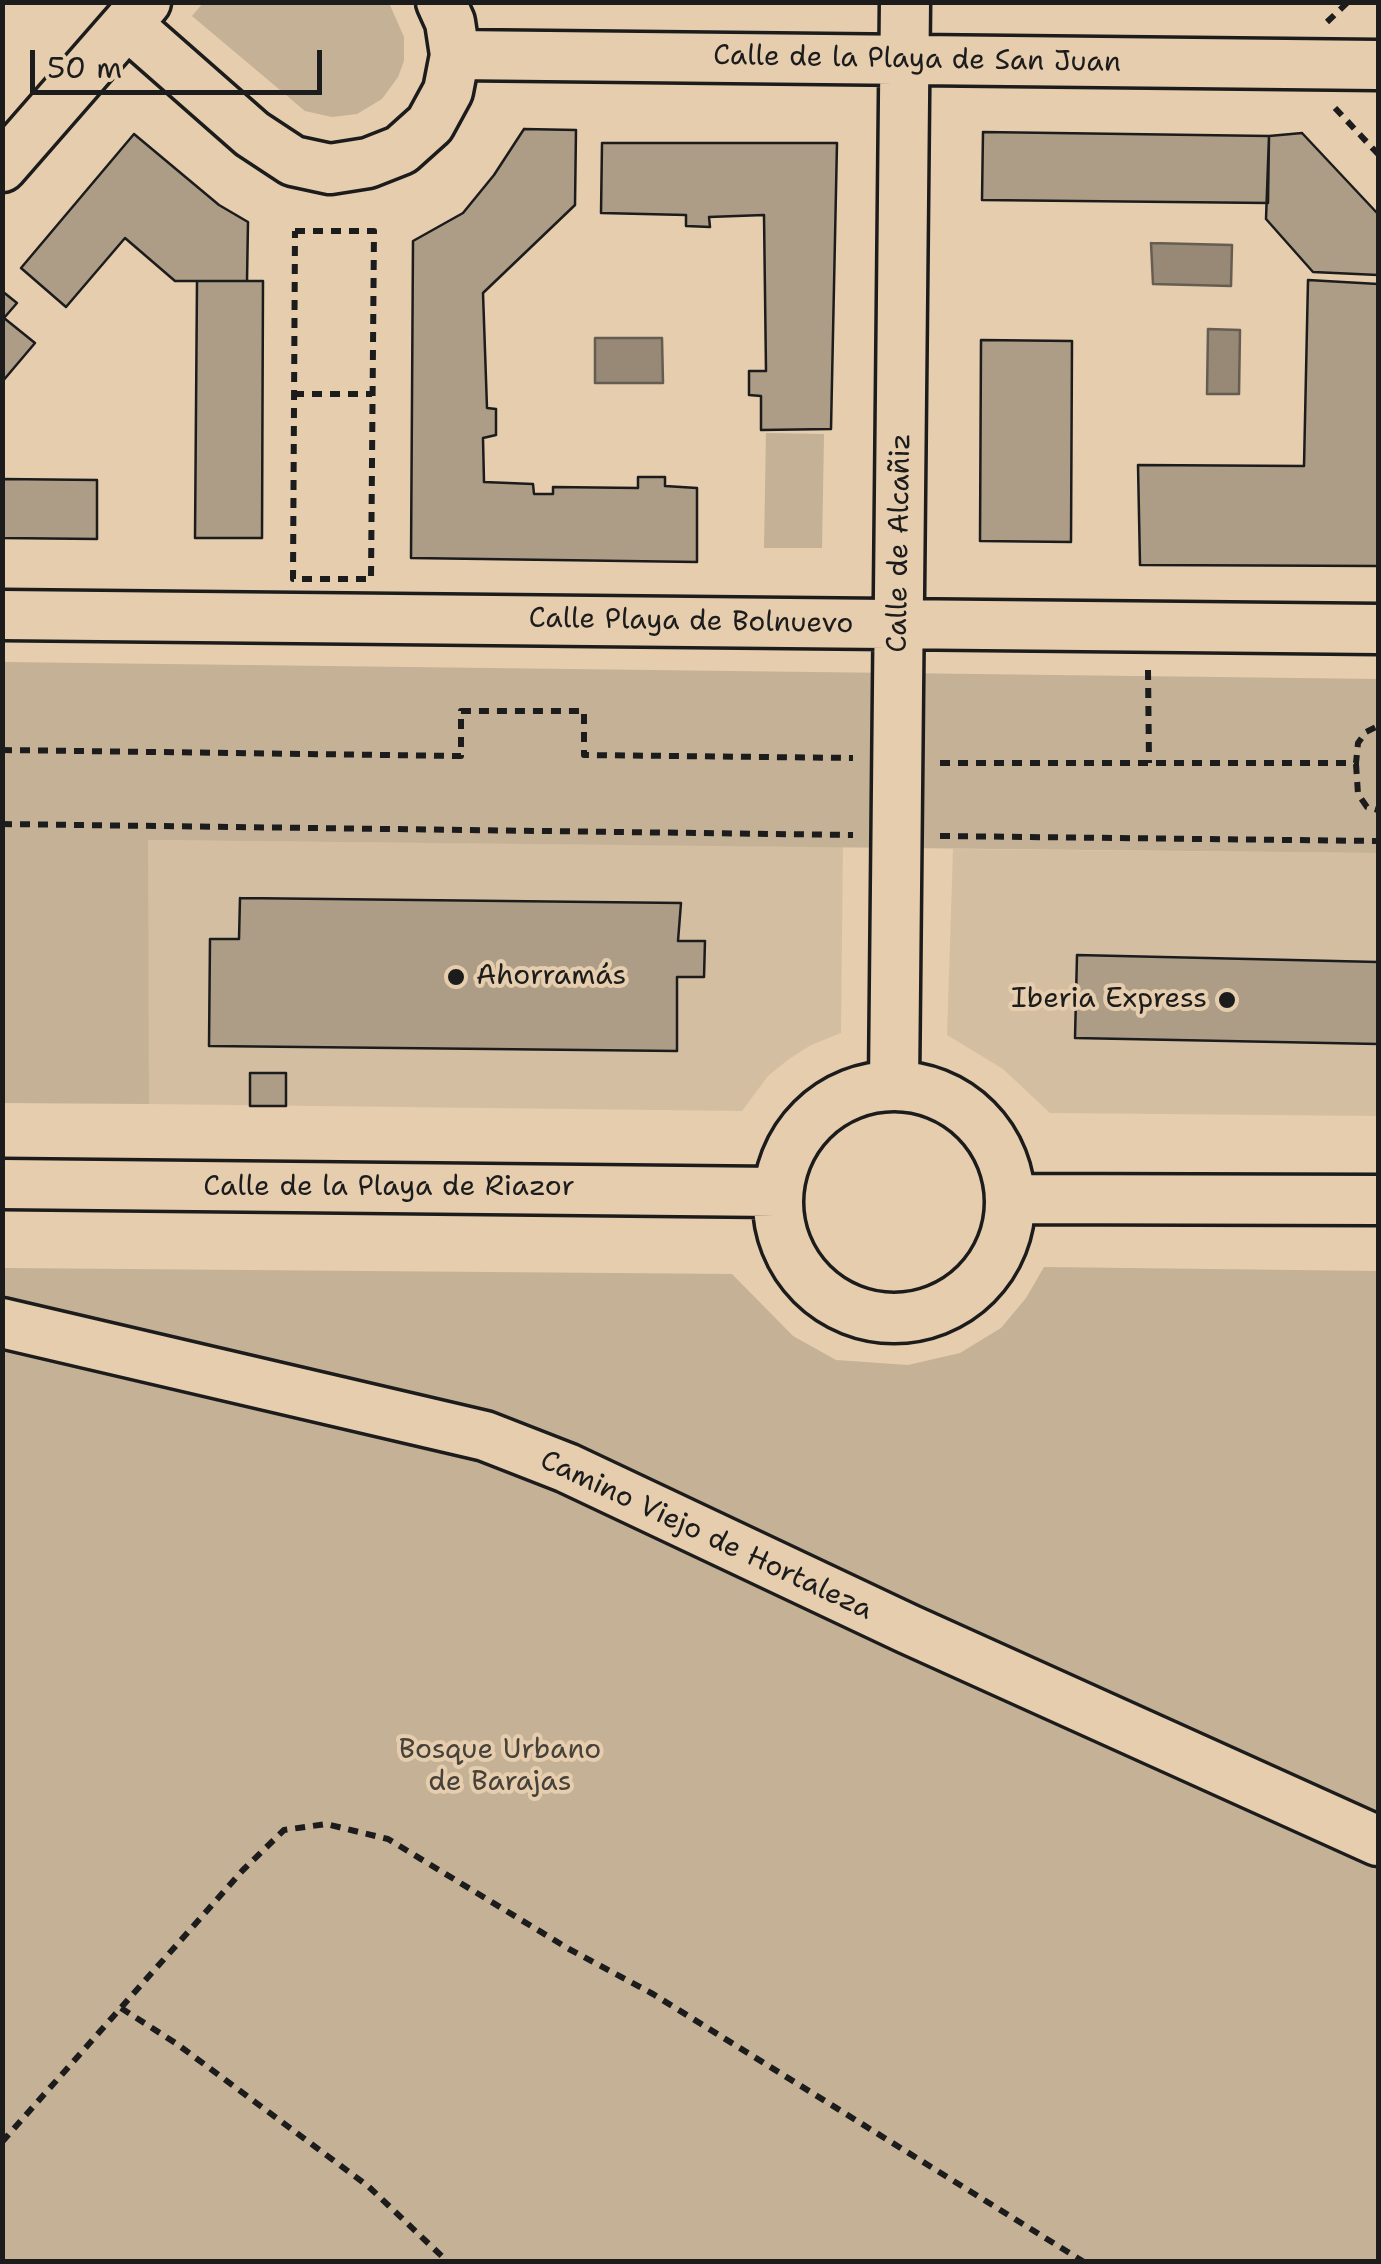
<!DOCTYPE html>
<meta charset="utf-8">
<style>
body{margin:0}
#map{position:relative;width:1381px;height:2264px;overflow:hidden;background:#e5cdae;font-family:"Shantell Sans",sans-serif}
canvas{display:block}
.frame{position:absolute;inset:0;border:5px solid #1c1c1c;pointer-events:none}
.scale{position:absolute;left:30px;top:50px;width:292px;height:45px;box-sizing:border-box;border:5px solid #1c1c1c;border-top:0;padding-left:12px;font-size:30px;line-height:35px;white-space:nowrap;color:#1c1c1c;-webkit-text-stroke:8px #e5cdae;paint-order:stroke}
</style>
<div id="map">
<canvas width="1381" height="2264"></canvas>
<div class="frame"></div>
<div class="scale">50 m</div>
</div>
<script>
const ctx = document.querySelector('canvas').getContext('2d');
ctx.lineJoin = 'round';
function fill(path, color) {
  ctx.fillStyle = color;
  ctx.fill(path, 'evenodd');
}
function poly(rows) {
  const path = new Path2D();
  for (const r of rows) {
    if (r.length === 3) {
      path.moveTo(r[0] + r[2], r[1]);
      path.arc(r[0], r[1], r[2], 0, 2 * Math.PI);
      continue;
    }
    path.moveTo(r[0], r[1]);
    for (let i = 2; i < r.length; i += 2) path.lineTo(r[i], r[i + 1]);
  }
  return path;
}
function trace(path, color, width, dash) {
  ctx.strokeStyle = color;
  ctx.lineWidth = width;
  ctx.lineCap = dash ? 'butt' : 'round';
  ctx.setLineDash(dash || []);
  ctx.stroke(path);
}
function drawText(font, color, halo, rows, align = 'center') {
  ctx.font = font + ' "Shantell Sans",sans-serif';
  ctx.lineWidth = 8;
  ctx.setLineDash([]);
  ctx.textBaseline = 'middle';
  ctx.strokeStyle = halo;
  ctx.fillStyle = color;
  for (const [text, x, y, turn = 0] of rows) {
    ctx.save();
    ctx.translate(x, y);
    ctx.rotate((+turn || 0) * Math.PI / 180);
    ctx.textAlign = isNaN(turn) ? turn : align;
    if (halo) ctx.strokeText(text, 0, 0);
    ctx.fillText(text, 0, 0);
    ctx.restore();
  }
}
fill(poly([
 [147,840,843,847,841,1033,811,1045,789,1059,768,1076,742,1111,149,1104],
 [953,849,1378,853,1378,1116,1050,1113,1003,1069,947,1035]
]), '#d4bea2');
fill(poly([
 [203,3,389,3,404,37,404,61,398,77,382,99,357,114,332,117,305,111,192,16],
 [766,433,824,434,822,548,764,548],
 [3,662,1378,679,1378,853,148,840,149,1104,3,1103],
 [1044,1267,1378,1271,1378,2261,3,2262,3,1268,732,1274,793,1336,836,1360,908,1365,960,1353,1001,1328,1026,1298]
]), '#c4b196');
const water = poly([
 [1151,243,1232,245,1231,286,1153,284,1151,243],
 [1208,329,1240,330,1239,394,1207,394,1208,329],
 [595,338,662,338,663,383,595,383,595,338]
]);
fill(water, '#988976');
trace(water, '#665d52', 2.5);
const building = poly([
 [524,129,576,130,575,205,483,293,487,408,496,409,496,435,483,438,484,482,533,484,534,494,553,494,553,487,638,488,638,477,665,477,665,486,697,488,697,562,411,558,413,241,463,213,494,175,524,129],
 [983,132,1269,136,1268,203,982,200,983,132],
 [1302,133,1378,214,1378,275,1313,272,1266,219,1269,136,1302,133],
 [134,134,219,205,248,222,247,281,175,281,125,238,66,307,21,268,134,134],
 [602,143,837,143,831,429,761,430,761,396,749,395,749,371,766,371,764,215,709,217,710,227,686,226,686,215,601,213,602,143],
 [1308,280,1378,284,1378,566,1140,565,1138,465,1304,466,1308,280],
 [197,281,263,281,262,538,195,538,197,281],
 [2,291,17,303,4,318,35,343,2,382,2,291],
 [981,340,1072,341,1071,542,980,541,981,340],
 [2,479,97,480,97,539,2,538,2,479],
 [240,898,681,903,678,941,705,941,704,977,677,977,677,1051,209,1046,210,939,239,939,240,898],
 [1077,955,1378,962,1378,1044,1075,1038,1077,955],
 [250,1073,286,1073,286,1106,250,1106,250,1073]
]);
fill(building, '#ad9c86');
trace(building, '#1c1c1c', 2.5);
const minor = poly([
 [128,25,252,134,293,161,330,169,368,163,401,150,430,124,448,91,455,55,450,22,441,2],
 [455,55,1378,65],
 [2,167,146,2],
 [2,615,1378,629],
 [894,1084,905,2],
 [894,1202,116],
 [2,1184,776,1192],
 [1011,1199,1378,1200],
 [2,1323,485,1436,567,1468,908,1629,1378,1841]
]);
trace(minor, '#1c1c1c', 55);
trace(poly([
 [1327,22,1348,2],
 [1335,108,1378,154],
 [295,231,374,231,371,579,293,579,295,231],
 [294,394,372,394],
 [1148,670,1149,763],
 [2,750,461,756,461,711,584,711,584,755,853,758],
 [940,763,1356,763,1358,743,1366,732,1378,726],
 [1356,764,1358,794,1367,807,1378,810],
 [2,824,853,835],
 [940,836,1378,841],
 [121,2008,177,2044,368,2186,448,2262],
 [2,2142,243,1870,284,1830,326,1824,388,1839,569,1949,653,1994,1084,2262]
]), '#1c1c1c', 6, [10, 8]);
trace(minor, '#e5cdae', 48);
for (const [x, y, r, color] of [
 [456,977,10,"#1c1c1c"],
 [1227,1000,10,"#1c1c1c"]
]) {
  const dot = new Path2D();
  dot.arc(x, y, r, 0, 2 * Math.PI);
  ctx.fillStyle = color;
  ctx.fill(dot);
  trace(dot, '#e5cdae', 4);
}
drawText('28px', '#1c1c1c', '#e5cdae', [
 ["Calle de la Playa de San Juan",917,60,1],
 ["Calle de Alcañiz",900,543,-89],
 ["Calle Playa de Bolnuevo",691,622,1],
 ["Calle de la Playa de Riazor",389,1188],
 ["Camino Viejo de Hortaleza",706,1536,25]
]);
drawText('28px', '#1c1c1c', '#e5cdae', [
 ["Ahorramás",476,977],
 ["Iberia Express",1207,1000,"right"]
], 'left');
drawText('28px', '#46413a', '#e5cdae', [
 ["Bosque Urbano",500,1751],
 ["de Barajas",500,1783]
]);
</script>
